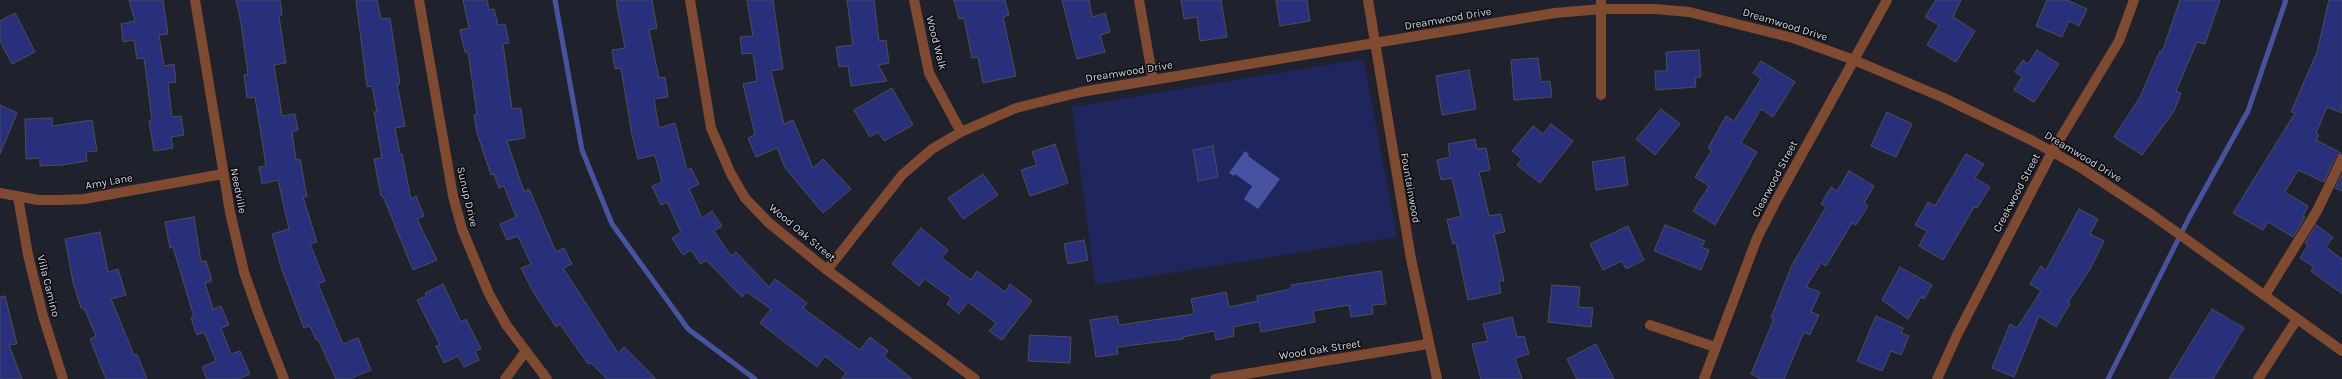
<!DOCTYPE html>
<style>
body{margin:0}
canvas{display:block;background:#1f222c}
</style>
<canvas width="2342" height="379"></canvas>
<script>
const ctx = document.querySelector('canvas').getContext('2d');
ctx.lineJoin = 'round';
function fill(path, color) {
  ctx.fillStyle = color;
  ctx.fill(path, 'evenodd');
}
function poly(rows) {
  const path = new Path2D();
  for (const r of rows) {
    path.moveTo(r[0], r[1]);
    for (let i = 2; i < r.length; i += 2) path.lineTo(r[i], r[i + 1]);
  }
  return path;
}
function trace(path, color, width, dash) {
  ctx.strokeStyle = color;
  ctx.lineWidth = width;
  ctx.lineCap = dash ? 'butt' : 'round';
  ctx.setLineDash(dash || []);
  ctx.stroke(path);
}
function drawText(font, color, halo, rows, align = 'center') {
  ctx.font = font + ' Karla,sans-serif';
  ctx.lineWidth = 3;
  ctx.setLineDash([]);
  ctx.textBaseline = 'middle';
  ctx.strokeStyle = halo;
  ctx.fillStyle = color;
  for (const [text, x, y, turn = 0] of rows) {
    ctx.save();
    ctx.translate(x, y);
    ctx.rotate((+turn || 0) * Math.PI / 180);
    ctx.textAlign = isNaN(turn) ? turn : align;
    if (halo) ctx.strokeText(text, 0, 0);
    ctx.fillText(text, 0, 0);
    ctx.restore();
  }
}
fill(poly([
 [1357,60,1363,62,1365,67,1397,237,1095,285,1072,107]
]), '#1f255d');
fill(poly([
 [1245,151,1249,154,1248,156,1280,179,1258,209,1244,199,1252,186,1235,174,1234,176,1229,173]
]), '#4753a1');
trace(poly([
 [555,0,582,150,612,224,688,329,755,379],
 [2108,379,2189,218,2248,111,2286,0]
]), '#4753a1', 5);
const building = poly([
 [129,0,163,0,168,34,159,35,164,66,174,64,176,82,168,83,172,117,181,116,184,135,171,137,173,148,154,151,149,121,152,120,144,58,137,59,134,40,123,42,121,24,135,21,129,0],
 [236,0,280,0,282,15,279,16,286,63,274,65,282,116,295,114,298,130,292,132,296,160,300,159,307,197,303,197,317,242,310,244,325,281,318,284,343,344,358,338,371,370,349,379,336,379,318,339,316,340,310,326,304,328,282,270,272,234,289,229,278,180,262,184,259,167,266,166,255,97,247,98,244,75,248,74,241,23,236,0],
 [356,0,377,0,381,19,390,18,400,84,397,84,405,126,395,128,400,154,402,154,411,199,416,196,424,216,417,219,437,260,413,270,383,196,381,196,374,159,382,158,374,112,377,112,372,86,367,87,356,0],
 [463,0,487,0,489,10,494,9,498,25,505,24,509,43,503,44,512,109,521,108,525,138,507,141,524,192,529,189,556,252,564,248,572,264,563,268,618,353,624,347,656,379,607,379,591,363,588,364,560,324,556,327,535,295,521,268,531,264,518,236,507,240,500,224,516,217,504,186,499,188,494,174,491,175,477,133,474,115,477,114,468,52,465,52,460,30,469,28,463,0],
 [616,0,652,0,657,28,649,30,659,78,665,77,668,97,654,99,659,128,675,123,687,170,691,168,699,184,689,189,702,218,712,211,722,226,714,231,731,256,736,252,769,287,775,279,807,303,803,308,860,350,870,337,888,351,884,356,912,379,841,379,846,373,825,356,817,367,760,323,771,309,747,292,742,297,706,260,701,264,691,250,683,255,672,238,681,232,667,202,661,205,652,186,662,182,655,155,638,159,632,135,621,68,615,69,612,50,625,48,616,0],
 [747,0,773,0,783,69,771,71,784,124,793,120,813,168,823,159,851,189,823,213,785,168,777,148,756,157,748,138,755,135,743,84,757,81,753,53,742,54,740,37,753,36,747,0],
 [847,0,874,0,879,41,886,40,889,63,878,65,887,81,851,86,848,66,839,67,836,47,853,45,847,0],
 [954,0,1005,0,1009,15,1003,17,1016,76,983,83,978,57,972,58,964,18,959,19,954,0],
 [1062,0,1089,0,1092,17,1105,13,1110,32,1100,35,1105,52,1077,59,1062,0],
 [1181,0,1221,0,1227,37,1200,41,1197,17,1184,19,1181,0],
 [1276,0,1307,0,1310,21,1280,26,1276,0],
 [1936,0,1961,0,1953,17,1975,31,1956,62,1927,45,1939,25,1925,17,1936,0],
 [2047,0,2067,0,2087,9,2079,26,2069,21,2062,37,2036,26,2047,0],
 [2180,0,2220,0,2205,44,2197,42,2176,91,2181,93,2174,111,2142,155,2114,137,2140,97,2160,51,2162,52,2180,0],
 [2329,0,2342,0,2342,113,2327,107,2316,133,2319,135,2316,140,2341,153,2336,156,2324,182,2298,170,2285,192,2308,206,2303,216,2305,217,2293,237,2268,222,2263,230,2233,213,2295,113,2291,112,2317,52,2329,0],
 [15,13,35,52,12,64,0,41,0,21,15,13],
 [1699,50,1701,77,1695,78,1696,87,1656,90,1655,71,1667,71,1666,52,1699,50],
 [2037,50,2059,64,2034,102,2014,90,2022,77,2015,72,2023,60,2028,64,2037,50],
 [1538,58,1541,82,1550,81,1552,97,1514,100,1511,60,1538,58],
 [1761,61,1795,82,1773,117,1761,109,1741,143,1757,152,1715,225,1693,211,1709,186,1695,177,1712,150,1708,148,1726,116,1734,121,1761,79,1753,73,1761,61],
 [1469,70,1476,109,1442,115,1436,76,1469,70],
 [892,88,913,125,884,141,878,132,870,137,854,110,892,88],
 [0,105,17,113,0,154,0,105],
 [1661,109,1680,124,1655,155,1636,139,1661,109],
 [1887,112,1912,124,1896,157,1871,146,1887,112],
 [52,118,52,126,92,120,97,151,86,152,87,161,61,165,40,166,40,158,26,159,25,119,52,118],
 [1551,124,1573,141,1540,183,1517,165,1522,159,1512,151,1533,126,1543,134,1551,124],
 [1475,139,1477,149,1486,148,1490,170,1479,172,1489,216,1501,214,1505,232,1494,234,1504,281,1499,281,1501,293,1468,300,1456,243,1453,244,1447,220,1461,216,1452,178,1441,180,1437,160,1450,157,1448,144,1475,139],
 [1055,144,1068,183,1030,196,1021,170,1037,165,1032,152,1055,144],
 [1213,146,1218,177,1198,181,1193,150,1213,146],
 [1966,154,1984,164,1975,178,1990,187,1977,208,1974,207,1943,260,1919,246,1927,231,1915,225,1928,202,1935,206,1966,154],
 [1624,157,1628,185,1596,190,1592,162,1624,157],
 [1849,171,1874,186,1864,203,1868,206,1856,225,1852,223,1826,266,1821,263,1806,287,1820,292,1811,312,1819,315,1810,335,1804,332,1784,379,1761,379,1751,374,1774,319,1771,318,1792,265,1826,207,1821,204,1831,187,1837,191,1849,171],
 [983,174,998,195,963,219,948,198,983,174],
 [2342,174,2342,191,2335,188,2342,174],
 [2079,209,2098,219,2090,234,2104,241,2089,271,2068,302,2070,304,2056,327,2039,316,2014,377,1992,368,2010,324,2017,328,2041,291,2030,284,2041,266,2046,270,2079,209],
 [194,217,201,262,206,261,212,281,205,283,213,309,221,306,229,325,221,328,231,354,240,351,250,374,238,379,207,379,202,367,216,361,204,332,197,335,191,318,194,317,173,247,170,248,165,222,194,217],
 [1665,225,1705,241,1701,247,1709,250,1701,270,1654,251,1665,225],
 [2316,225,2333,237,2326,247,2342,259,2342,294,2311,271,2314,267,2300,258,2308,245,2305,243,2316,225],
 [1628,226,1644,260,1626,269,1622,261,1603,270,1590,244,1628,226],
 [921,228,948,250,942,258,971,280,977,271,1005,292,1010,284,1032,301,1002,340,989,331,996,323,968,302,959,314,947,304,951,298,925,279,919,286,892,264,921,228],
 [100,232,108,272,118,269,126,295,111,299,134,355,137,354,147,379,106,379,90,339,96,336,84,308,81,308,73,282,65,239,100,232],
 [1084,240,1088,260,1068,264,1064,244,1084,240],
 [1900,267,1932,285,1924,299,1921,297,1908,319,1882,300,1900,267],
 [1381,271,1386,304,1372,305,1373,314,1351,317,1349,305,1313,311,1315,322,1261,332,1259,322,1233,327,1234,336,1216,340,1214,331,1183,337,1183,339,1117,347,1118,354,1096,357,1090,320,1117,316,1119,325,1194,314,1191,299,1226,292,1229,307,1258,301,1257,296,1291,289,1291,285,1381,271],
 [443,284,461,322,466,319,481,349,475,351,479,360,464,367,458,356,444,363,436,346,440,345,417,300,426,296,425,293,443,284],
 [1552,285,1580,287,1578,307,1593,308,1591,327,1548,322,1552,285],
 [5,296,17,344,9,345,22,379,0,379,0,297,5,296],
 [2212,309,2244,328,2213,379,2169,379,2212,309],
 [1876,316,1903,328,1901,333,1909,336,1901,355,1891,351,1882,371,1857,361,1876,316],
 [1512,317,1517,337,1524,336,1529,354,1515,358,1522,379,1481,379,1472,344,1488,341,1483,324,1512,317],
 [1030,335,1071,337,1070,363,1028,361,1030,335],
 [1596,344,1614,379,1577,379,1567,359,1596,344]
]);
fill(building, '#29307b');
trace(building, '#4a4d59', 1);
trace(poly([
 [195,0,230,212,244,272,259,315,284,379],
 [419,0,453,196,462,229,489,294,507,326,547,379],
 [690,0,711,128,731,174,745,198,769,223,827,270,975,379],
 [914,0,929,73,961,132],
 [1139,0,1153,80],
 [1368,0,1411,259,1437,379],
 [1601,95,1601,0],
 [0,193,38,200,63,200,84,199,223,174],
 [18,197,28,255,43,316,63,379],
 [827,270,902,175,932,149,961,132,1016,108,1081,92,1555,13,1602,9,1655,9,1689,12,1793,38,1854,60,1944,98,2031,140,2083,169,2151,214,2342,351],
 [2265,295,2317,211,2342,159],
 [1650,325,1715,347],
 [505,379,526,351],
 [1215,379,1428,344],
 [1704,379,1757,238,1776,201,1887,0],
 [1937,379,1957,335,2052,152,2119,41,2134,0],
 [2258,379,2297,319]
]), '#804a30', 10);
drawText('11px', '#d4d6dd', '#0a0b10', [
 ["Dreamwood Drive",1448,19,-10],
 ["Dreamwood Drive",1785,25,17],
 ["Wood Walk",936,43,76],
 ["Dreamwood Drive",1129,72,-9],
 ["Dreamwood Drive",2083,157,31],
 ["Clearwood Street",1775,179,-62],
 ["Amy Lane",109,182,-10],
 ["Fountainwood",1410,188,80],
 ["Needville",238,191,79],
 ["Creekwood Street",2017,193,-62],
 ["Sunup Drive",467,197,77],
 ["Wood Oak Street",802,233,40],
 ["Villa Camino",48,286,76],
 ["Wood Oak Street",1320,350,-9]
]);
</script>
